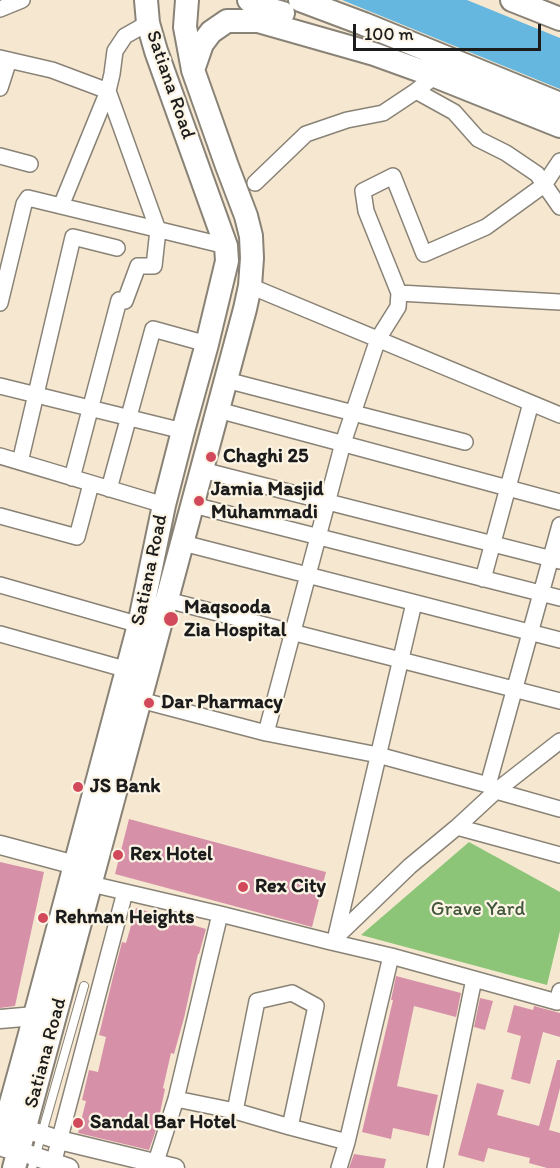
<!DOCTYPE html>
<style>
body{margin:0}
#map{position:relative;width:560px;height:1168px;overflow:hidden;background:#f6e8d0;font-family:Itim,sans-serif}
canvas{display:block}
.scale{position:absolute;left:353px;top:24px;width:188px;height:27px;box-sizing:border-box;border:3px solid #1c1c1c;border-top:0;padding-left:8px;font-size:18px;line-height:21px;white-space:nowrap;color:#1c1c1c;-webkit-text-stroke:4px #fcf5e5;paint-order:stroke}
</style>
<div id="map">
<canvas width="560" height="1168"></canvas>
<div class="scale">100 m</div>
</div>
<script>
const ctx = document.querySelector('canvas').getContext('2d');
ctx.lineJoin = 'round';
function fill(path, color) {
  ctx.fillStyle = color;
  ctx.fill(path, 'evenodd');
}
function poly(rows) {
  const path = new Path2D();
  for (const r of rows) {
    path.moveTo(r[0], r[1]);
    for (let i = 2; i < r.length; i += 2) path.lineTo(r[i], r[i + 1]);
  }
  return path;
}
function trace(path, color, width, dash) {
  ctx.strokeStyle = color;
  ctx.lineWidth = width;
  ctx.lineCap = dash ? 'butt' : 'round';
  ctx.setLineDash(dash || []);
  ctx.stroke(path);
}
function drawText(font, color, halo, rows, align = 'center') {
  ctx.font = font + ' Itim,sans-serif';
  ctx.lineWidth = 4.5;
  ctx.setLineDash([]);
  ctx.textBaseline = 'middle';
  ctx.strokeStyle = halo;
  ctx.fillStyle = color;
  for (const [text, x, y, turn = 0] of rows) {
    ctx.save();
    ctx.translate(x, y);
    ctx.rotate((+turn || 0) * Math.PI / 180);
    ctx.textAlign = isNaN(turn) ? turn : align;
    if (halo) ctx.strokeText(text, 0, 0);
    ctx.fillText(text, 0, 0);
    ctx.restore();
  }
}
fill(poly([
 [469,842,560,892,560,931,547,985,361,935]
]), '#8cc578');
fill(poly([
 [342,0,467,0,560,38,560,89]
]), '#65b7e0');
fill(poly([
 [129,819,326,872,312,927,115,874],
 [0,862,44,872,15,1006,0,1008],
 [136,908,206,929,199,954,198,954,184,1018,174,1054,171,1053,163,1088,165,1089,157,1127,149,1150,78,1133,86,1101,82,1100,89,1070,98,1072,106,1037,99,1035,112,981,122,942,126,943],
 [396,976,461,993,456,1017,414,1006,397,1086,438,1095,429,1136,393,1128,391,1139,362,1132,393,1000,391,1000],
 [480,998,493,1001,485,1030,474,1027],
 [514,1005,533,1010,534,1006,560,1013,560,1037,543,1032,530,1084,511,1079,521,1036,507,1032],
 [557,1060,560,1060,560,1088,549,1130,560,1133,560,1168,547,1168,529,1163,530,1158,488,1148,484,1162,458,1155,477,1083,504,1090,497,1115,539,1126],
 [354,1154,386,1159,384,1168,349,1168]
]), '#d691a9');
const service = poly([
 [32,1168,84,986]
]);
const minor = poly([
 [0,9,22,0],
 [0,58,52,70,108,91,158,230,154,266,138,266,125,301,119,300,72,478],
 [0,88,9,60],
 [416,91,454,112,478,139,506,153,537,174,560,207],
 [0,156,30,164],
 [255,183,306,134,347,120,383,113,416,91,435,76],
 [61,206,108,91,112,74,115,51,125,36,148,23],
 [250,286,560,415],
 [399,293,366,211,363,191,393,176,424,254,486,227,544,185,560,161],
 [0,303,24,204,28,198,226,246],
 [226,380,465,442],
 [0,386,183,431],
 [218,410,560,502],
 [0,456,164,505],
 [20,462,73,237,117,248],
 [202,470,560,561],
 [109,489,153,329,207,344],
 [193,505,560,598],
 [0,516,77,537,91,484],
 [183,543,560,640],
 [483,579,531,403],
 [0,585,140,625],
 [167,600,560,701],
 [0,634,128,670],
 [140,700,266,733,378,755,488,785,496,791,560,809],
 [266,733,343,443,378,339,398,307,399,293,560,302],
 [488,785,560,525],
 [457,827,560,855],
 [91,884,220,914,331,942,410,866,457,827,496,791,560,741],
 [336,936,414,603],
 [331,942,391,956,557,1002,560,991],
 [176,1099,235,1111,290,1127,347,1142],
 [235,1111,257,1001,292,993,316,1006,290,1127],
 [52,1168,125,892],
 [154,1168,176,1099,220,914],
 [339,1168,347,1142,391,956],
 [435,1168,474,979]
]);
const tertiary = poly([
 [0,845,75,865],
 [0,1019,35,1016],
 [13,1125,59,1140,175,1168],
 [5,1148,19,1151,69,1168]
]);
const primary = poly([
 [249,0,254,5,283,13],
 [300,0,364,24,560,104],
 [512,0,560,19],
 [193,70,202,44,211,32,227,21,258,21,374,54,435,76,560,126],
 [0,1143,26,1049,139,625,164,505,183,431,207,344,227,261,226,246,156,51,148,23,146,0],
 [14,1168,245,309,250,286,252,258,251,236,246,216,227,166,193,70,185,27,187,0]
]);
trace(service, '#898276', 10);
trace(minor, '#898276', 18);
trace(tertiary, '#898276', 21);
trace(primary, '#898276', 26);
trace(service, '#fff', 8);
trace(minor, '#fff', 15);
trace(tertiary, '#fff', 18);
trace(primary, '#fff', 22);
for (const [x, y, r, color] of [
 [211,457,6,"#d1495b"],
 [199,501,6,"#d1495b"],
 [171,619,8,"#d1495b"],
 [149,703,6,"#d1495b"],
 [78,787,6,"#d1495b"],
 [118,855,6,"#d1495b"],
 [243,887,6,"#d1495b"],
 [43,918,6,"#d1495b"],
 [78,1123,6,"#d1495b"]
]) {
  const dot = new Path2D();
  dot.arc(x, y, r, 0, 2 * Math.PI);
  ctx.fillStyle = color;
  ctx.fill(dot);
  trace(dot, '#fcf5e5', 2);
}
drawText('20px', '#1c1c1c', '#fcf5e5', [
 ["Satiana Road",170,85,71],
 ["Satiana Road",150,570,-78],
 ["Satiana Road",46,1053,-75]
]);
drawText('bold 20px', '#1c1c1c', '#fcf5e5', [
 ["Chaghi 25",223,457],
 ["Jamia Masjid",211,490],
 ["Muhammadi",211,513],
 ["Maqsooda",184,608],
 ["Zia Hospital",184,631],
 ["Dar Pharmacy",161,703],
 ["JS Bank",90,787],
 ["Rex Hotel",130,855],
 ["Rex City",255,887],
 ["Rehman Heights",55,918],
 ["Sandal Bar Hotel",90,1123]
], 'left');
drawText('20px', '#43573c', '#fcf5e5', [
 ["Grave Yard",478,910]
]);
</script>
